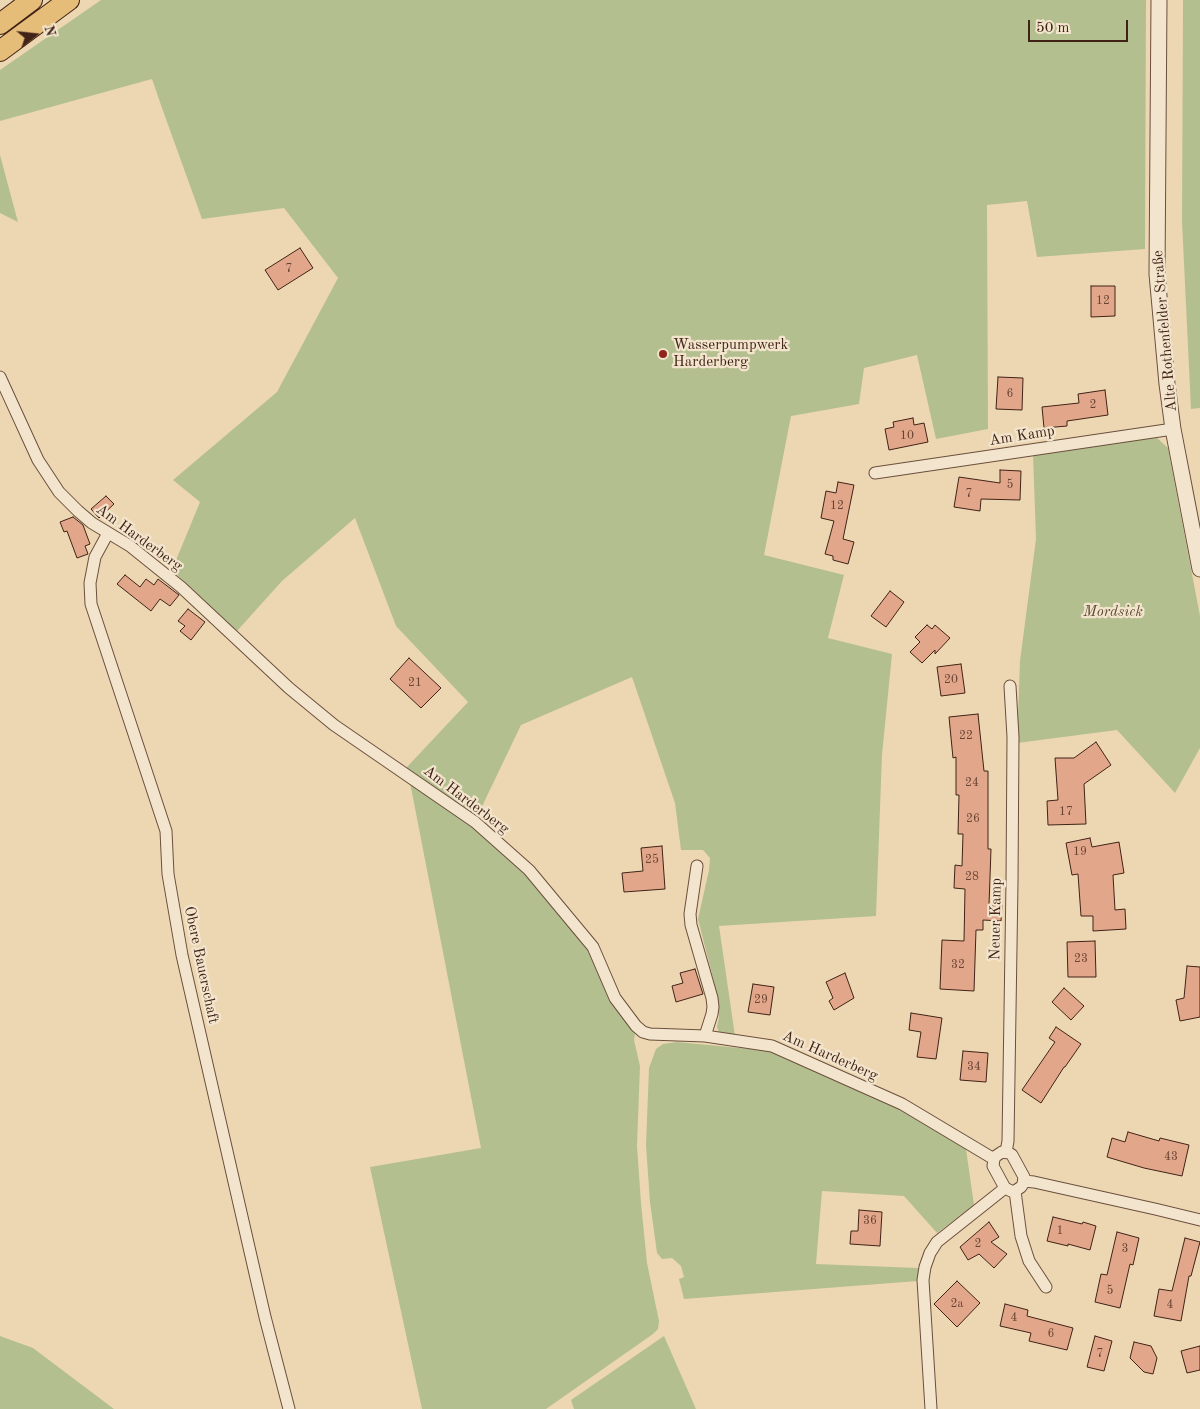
<!DOCTYPE html>
<meta charset="utf-8">
<style>
body{margin:0}
#map{position:relative;width:1200px;height:1409px;overflow:hidden;background:#edd7b2;font-family:"Old Standard TT",serif}
canvas{display:block}
.north{position:absolute;left:10px;top:10px;width:50px;height:50px;-webkit-text-stroke:4px #f3e5cd;paint-order:stroke;rotate:74deg;font-size:14px;font-weight:700;line-height:20px;text-align:center;color:#402216}
.north::after{content:'';display:block;margin:auto;width:18px;height:22px;background:#402216;clip-path:polygon(50% 0,100% 100%,50% 72%,0 100%)}
.scale{position:absolute;left:1028px;top:20px;width:100px;height:22px;box-sizing:border-box;border:2px solid #402216;border-top:0;padding-left:6px;font-size:15px;line-height:18px;white-space:nowrap;color:#402216;-webkit-text-stroke:4px #f3e5cd;paint-order:stroke}
</style>
<div id="map">
<canvas width="1200" height="1409"></canvas>
<div class="north">N</div>
<div class="scale">50 m</div>
</div>
<script>
const ctx = document.querySelector('canvas').getContext('2d');
ctx.lineJoin = 'round';
function fill(path, color) {
  ctx.fillStyle = color;
  ctx.fill(path, 'evenodd');
}
function poly(rows) {
  const path = new Path2D();
  for (const r of rows) {
    path.moveTo(r[0], r[1]);
    for (let i = 2; i < r.length; i += 2) path.lineTo(r[i], r[i + 1]);
  }
  return path;
}
function trace(path, color, width, dash) {
  ctx.strokeStyle = color;
  ctx.lineWidth = width;
  ctx.lineCap = dash ? 'butt' : 'round';
  ctx.setLineDash(dash || []);
  ctx.stroke(path);
}
function drawText(font, color, halo, rows, align = 'center') {
  ctx.font = font + ' "Old Standard TT",serif';
  ctx.lineWidth = 4.5;
  ctx.setLineDash([]);
  ctx.textBaseline = 'middle';
  ctx.strokeStyle = halo;
  ctx.fillStyle = color;
  for (const [text, x, y, turn = 0] of rows) {
    ctx.save();
    ctx.translate(x, y);
    ctx.rotate((+turn || 0) * Math.PI / 180);
    ctx.textAlign = isNaN(turn) ? turn : align;
    if (halo) ctx.strokeText(text, 0, 0);
    ctx.fillText(text, 0, 0);
    ctx.restore();
  }
}
fill(poly([
 [101,0,1146,0,1145,249,1037,257,1027,201,987,205,988,429,936,439,917,355,864,368,859,404,791,416,764,555,844,575,828,638,892,654,882,755,876,916,719,926,735,1036,719,1033,717,1027,719,1017,718,998,698,919,709,870,710,858,703,850,681,850,675,803,632,677,521,725,475,821,529,870,593,947,629,1015,635,1033,634,1040,640,1066,637,1146,641,1203,647,1263,659,1321,658,1329,653,1334,546,1409,422,1409,370,1167,481,1148,407,767,468,702,396,626,355,518,282,581,237,631,172,570,200,502,173,480,277,392,338,278,284,208,202,219,162,108,152,79,0,121,0,70],
 [1183,0,1200,0,1200,408,1191,409,1182,221],
 [0,155,18,222,0,213],
 [1156,437,1168,448,1200,616,1200,748,1175,793,1117,730,1017,743,1020,661,1036,539,1033,454],
 [677,1042,771,1051,900,1109,966,1149,974,1205,937,1233,904,1196,822,1191,816,1264,918,1268,918,1281,684,1299,679,1279,684,1277,681,1266,672,1258,662,1259,657,1253,650,1202,646,1145,649,1068,656,1049,663,1044],
 [0,1336,33,1348,114,1409,0,1409],
 [664,1336,696,1409,574,1409,571,1400]
]), '#b4bf8f');
const building = poly([
 [300,248,313,268,278,290,265,270,300,248],
 [1091,286,1115,286,1115,316,1091,317,1091,286],
 [998,377,1023,378,1022,410,996,409,998,377],
 [1105,390,1108,415,1067,421,1067,426,1044,428,1042,407,1079,403,1078,394,1105,390],
 [913,418,914,425,924,423,928,442,889,450,885,429,894,427,893,422,913,418],
 [1000,470,1021,471,1020,500,981,499,980,511,954,507,959,477,1000,483,1000,470],
 [838,482,854,485,843,539,854,542,848,564,833,560,833,556,825,554,834,521,821,518,826,491,836,493,838,482],
 [106,496,114,504,99,518,91,509,106,496],
 [73,517,83,525,90,544,85,546,88,554,77,558,67,531,64,532,60,522,73,517],
 [125,575,140,587,146,579,154,585,158,579,179,595,170,606,160,599,151,611,117,584,125,575],
 [890,591,904,602,886,627,871,616,890,591],
 [188,609,205,622,191,640,180,631,185,626,178,621,188,609],
 [927,625,932,629,935,625,950,638,935,654,935,650,922,663,910,652,920,642,915,637,927,625],
 [409,658,441,688,421,708,390,679,409,658],
 [961,664,965,693,941,696,937,667,961,664],
 [978,714,984,771,988,771,988,849,991,849,989,905,1002,905,1001,921,983,920,983,930,976,930,974,991,940,989,942,940,964,941,965,889,954,888,955,865,962,866,963,834,958,834,959,795,956,795,956,757,953,758,949,717,978,714],
 [1096,742,1111,765,1084,784,1086,824,1048,825,1047,801,1058,800,1055,758,1074,758,1096,742],
 [1090,838,1092,847,1119,842,1124,873,1113,875,1115,910,1125,909,1126,929,1093,931,1093,916,1081,916,1078,874,1072,875,1066,843,1090,838],
 [662,846,665,889,624,892,622,873,643,871,641,848,662,846],
 [1095,941,1096,977,1068,977,1067,942,1095,941],
 [1187,966,1200,967,1200,1017,1180,1021,1176,1000,1184,998,1187,966],
 [695,969,703,994,676,1002,672,986,683,983,680,973,695,969],
 [845,973,854,998,834,1010,829,1001,833,998,826,982,845,973],
 [753,984,774,987,770,1015,748,1012,753,984],
 [1064,988,1084,1006,1071,1020,1052,1002,1064,988],
 [911,1013,942,1018,936,1059,917,1057,921,1032,909,1030,911,1013],
 [1056,1027,1081,1044,1065,1067,1064,1067,1041,1103,1022,1090,1055,1042,1049,1038,1056,1027],
 [963,1051,988,1053,986,1082,960,1080,963,1051],
 [1128,1132,1159,1141,1160,1138,1189,1145,1182,1176,1144,1168,1107,1157,1112,1138,1125,1142,1128,1132],
 [859,1210,882,1212,880,1246,850,1244,851,1231,858,1231,859,1210],
 [1053,1217,1082,1224,1083,1222,1096,1226,1090,1250,1068,1244,1068,1246,1047,1241,1053,1217],
 [989,1222,999,1237,991,1242,1007,1254,994,1268,979,1254,968,1260,960,1247,989,1222],
 [1117,1232,1139,1238,1133,1265,1130,1264,1120,1308,1095,1302,1101,1274,1107,1275,1117,1232],
 [1185,1238,1200,1242,1191,1276,1189,1276,1181,1321,1154,1316,1159,1289,1172,1291,1185,1238],
 [957,1281,980,1303,957,1327,934,1304,957,1281],
 [1005,1304,1028,1310,1027,1316,1073,1328,1067,1350,1029,1341,1031,1333,1000,1326,1005,1304],
 [1095,1336,1112,1341,1104,1371,1087,1367,1095,1336],
 [1134,1342,1151,1346,1157,1358,1153,1374,1144,1372,1130,1358,1134,1342],
 [1200,1346,1200,1370,1187,1373,1181,1351,1200,1346]
]);
fill(building, '#e2a78a');
trace(building, '#402216', 1);
const minor = poly([
 [0,377,38,460,59,492,78,511,92,523,130,546,181,587,289,688,334,725,475,822,529,870,593,947,615,998,636,1026,643,1032,650,1034,705,1036,772,1046,902,1104,994,1159],
 [875,473,1173,429],
 [108,533,95,557,90,583,91,604,166,831,168,874,182,955,265,1317,289,1409],
 [697,866,690,914,691,925,712,998,713,1007,712,1014,705,1036],
 [1002,1152,1009,1153,1012,1155,1024,1177,1023,1184,1021,1187,1015,1191,1011,1191,1005,1188,993,1166,994,1159,996,1156,1002,1152],
 [1006,1152,1008,1141,1012,882,1013,737,1010,686],
 [1024,1181,1034,1182,1155,1209,1200,1220],
 [1015,1191,1021,1236,1029,1261,1046,1287],
 [931,1409,923,1280,925,1267,930,1253,937,1242,1005,1188]
]);
const tertiary = poly([
 [1159,0,1157,274,1167,384,1173,429,1200,569]
]);
const trunk = poly([
 [0,24,32,0],
 [0,51,69,0]
]);
trace(minor, '#6b4f3d', 13);
trace(tertiary, '#6b4f3d', 17);
trace(trunk, '#402216', 22);
trace(minor, '#f3e5cd', 11);
trace(tertiary, '#f3e5cd', 15);
trace(trunk, '#e6bc79', 20);
for (const [x, y, r, color] of [
 [663,354,5,"#8f2418"]
]) {
  const dot = new Path2D();
  dot.arc(x, y, r, 0, 2 * Math.PI);
  ctx.fillStyle = color;
  ctx.fill(dot);
  trace(dot, '#f3e5cd', 2);
}
drawText('12px', '#684333', null, [
 ["7",289,269],
 ["12",1103,301],
 ["6",1010,394],
 ["2",1093,405],
 ["10",907,436],
 ["5",1010,485],
 ["7",969,494],
 ["12",837,506],
 ["20",951,680],
 ["21",415,683],
 ["22",966,736],
 ["24",972,783],
 ["17",1066,812],
 ["26",973,819],
 ["19",1080,852],
 ["25",652,860],
 ["28",972,877],
 ["23",1081,959],
 ["32",958,965],
 ["29",761,1000],
 ["34",974,1067],
 ["43",1171,1157],
 ["36",870,1221],
 ["1",1060,1231],
 ["2",978,1244],
 ["3",1125,1249],
 ["5",1110,1291],
 ["2a",957,1304],
 ["4",1170,1305],
 ["4",1014,1318],
 ["6",1051,1334],
 ["7",1100,1354]
]);
drawText('15px', '#402216', '#f3e5cd', [
 ["Alte Rothenfelder Straße",1165,331,-95],
 ["Am Kamp",1022,436,-9],
 ["Am Harderberg",139,538,36],
 ["Am Harderberg",466,800,37],
 ["Neuer Kamp",996,919,-89],
 ["Obere Bauerschaft",201,965,78],
 ["Am Harderberg",830,1056,24]
]);
drawText('15px', '#402216', '#f3e5cd', [
 ["Wasserpumpwerk",673,345],
 ["Harderberg",673,362]
], 'left');
drawText('italic 15px', '#5d4934', '#f3e5cd', [
 ["Mordsiek",1113,612]
]);
</script>
